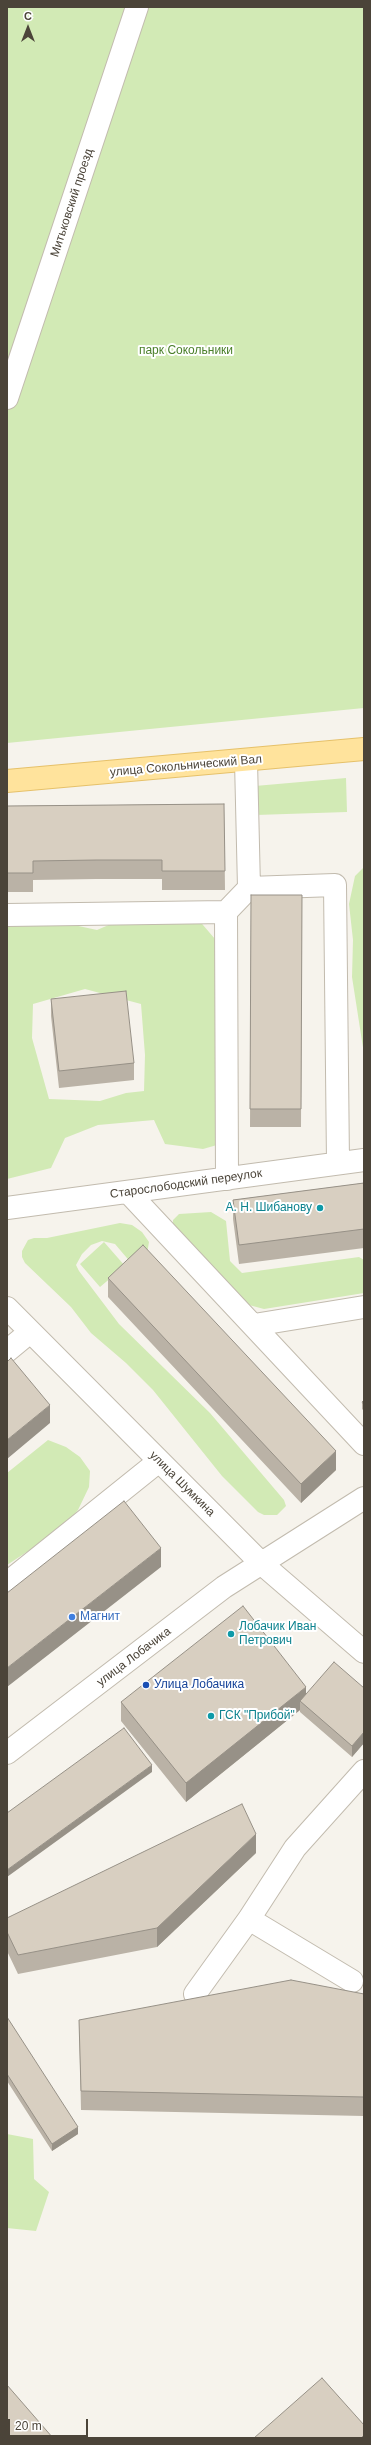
<!DOCTYPE html>
<meta charset="utf-8">
<style>
body{margin:0}
#map{position:relative;width:371px;height:2445px;overflow:hidden;background:#f6f3ec;font-family:Helvetica,sans-serif}
canvas{display:block}
.frame{position:absolute;inset:0;border:8px solid #4b4439;pointer-events:none}
.north{position:absolute;left:8px;top:8px;width:40px;height:40px;-webkit-text-stroke:3px #fff;paint-order:stroke;rotate:0deg;font-size:11px;font-weight:700;line-height:16px;text-align:center;color:#4b4439}
.north::after{content:'';display:block;margin:auto;width:14px;height:18px;background:#4b4439;clip-path:polygon(50% 0,100% 100%,50% 72%,0 100%)}
.scale{position:absolute;left:8px;top:2419px;width:80px;height:18px;box-sizing:border-box;border:2px solid #4b4439;border-top:0;padding-left:5px;font-size:12px;line-height:14px;white-space:nowrap;color:#4b4439;-webkit-text-stroke:3px #fff;paint-order:stroke}
</style>
<div id="map">
<canvas width="371" height="2445"></canvas>
<div class="frame"></div>
<div class="north">С</div>
<div class="scale">20 m</div>
</div>
<script>
const ctx = document.querySelector('canvas').getContext('2d');
ctx.lineJoin = 'round';
function fill(path, color) {
  ctx.fillStyle = color;
  ctx.fill(path, 'evenodd');
}
function poly(rows) {
  const path = new Path2D();
  for (const r of rows) {
    path.moveTo(r[0], r[1]);
    for (let i = 2; i < r.length; i += 2) path.lineTo(r[i], r[i + 1]);
  }
  return path;
}
function trace(path, color, width, dash) {
  ctx.strokeStyle = color;
  ctx.lineWidth = width;
  ctx.lineCap = dash ? 'butt' : 'round';
  ctx.setLineDash(dash || []);
  ctx.stroke(path);
}
function drawText(font, color, halo, rows, align = 'center') {
  ctx.font = font + ' Helvetica,sans-serif';
  ctx.lineWidth = 4;
  ctx.setLineDash([]);
  ctx.textBaseline = 'middle';
  ctx.strokeStyle = halo;
  ctx.fillStyle = color;
  for (const [text, x, y, turn = 0] of rows) {
    ctx.save();
    ctx.translate(x, y);
    ctx.rotate((+turn || 0) * Math.PI / 180);
    ctx.textAlign = isNaN(turn) ? turn : align;
    if (halo) ctx.strokeText(text, 0, 0);
    ctx.fillText(text, 0, 0);
    ctx.restore();
  }
}
fill(poly([
 [7,7,364,7,364,708,7,743],
 [346,778,347,812,256,815,255,786],
 [364,867,364,1054,352,977,353,940,349,904,355,876],
 [125,918,197,918,215,939,217,1145,203,1149,165,1144,154,1120,98,1125,65,1138,51,1168,7,1179,7,922,60,922,97,930],
 [85,989,141,1004,145,1055,144,1091,126,1093,100,1101,49,1099,32,1038,33,1004],
 [211,1212,226,1221,230,1261,242,1273,359,1257,364,1260,364,1293,264,1309,249,1305,173,1226,173,1220,179,1214],
 [120,1223,132,1225,142,1232,149,1242,147,1254,132,1264,115,1244,102,1241,91,1245,82,1254,76,1265,79,1271,119,1324,210,1413,284,1500,286,1506,277,1515,264,1515,258,1512,222,1476,153,1390,126,1363,91,1333,71,1307,25,1263,22,1257,22,1251,28,1240,34,1238,47,1238],
 [104,1242,125,1266,100,1287,80,1264],
 [48,1440,66,1447,80,1457,90,1471,89,1487,78,1510,73,1516,48,1538,7,1565,7,1473],
 [7,2134,33,2139,34,2179,49,2192,36,2231,7,2228]
]), '#d2eab5');
const minor = poly([
 [7,398,137,7],
 [249,888,335,885,338,1163],
 [7,915,226,912],
 [227,1179,226,912,249,888,246,761],
 [128,1192,364,1444],
 [7,1208,364,1160],
 [7,1308,262,1564,364,1652],
 [254,1325,364,1307],
 [7,1351,30,1332],
 [7,1583,159,1461],
 [7,1753,224,1587,364,1498],
 [249,1919,352,1981],
 [195,1994,249,1919,295,1848,364,1771]
]);
const major = poly([
 [7,781,364,749]
]);
trace(minor, '#c2bbae', 24);
trace(major, '#e6c16a', 24);
trace(minor, '#fff', 22);
trace(major, '#ffe39c', 22);
fill(poly([
 [224,804,225,890,162,890,162,879,96,879,33,880,33,892,7,892,7,806],
 [251,895,302,895,301,1127,250,1127],
 [51,999,134,1063,134,1080,59,1088,51,1016],
 [364,1183,364,1248,239,1264,233,1219,233,1200],
 [108,1278,336,1470,301,1503,108,1297],
 [364,1400,364,1411,362,1409,362,1402],
 [364,1688,364,1743,352,1757,300,1712,300,1710,186,1802,121,1721,121,1702,306,1694],
 [256,1853,157,1947,18,1974,7,1951,7,1918],
 [364,1994,364,2116,81,2110,79,2020],
 [7,2017,78,2134,52,2151,7,2081]
]), '#bab2a6');
fill(poly([
 [50,1405,50,1423,7,1459,7,1440],
 [336,1451,336,1470,301,1503,301,1484],
 [161,1548,161,1567,7,1687,7,1668],
 [306,1687,306,1706,300,1701,300,1710,186,1802,186,1783],
 [364,1732,364,1743,352,1757,352,1746],
 [152,1765,152,1772,7,1877,7,1870],
 [256,1834,256,1853,157,1947,157,1928],
 [78,2127,78,2134,52,2151,52,2144]
]), '#979187');
const building = poly([
 [224,804,225,871,162,871,162,860,96,860,33,861,33,873,7,873,7,806,224,804],
 [251,895,302,895,301,1109,250,1109,251,895],
 [126,991,134,1063,59,1071,51,999,126,991],
 [364,1183,364,1229,239,1245,233,1200,364,1183],
 [143,1245,336,1451,301,1484,108,1278,143,1245],
 [11,1358,50,1405,7,1440,7,1362,11,1358],
 [364,1400,364,1405,362,1402,364,1400],
 [124,1501,161,1548,7,1668,7,1593,124,1501],
 [243,1606,306,1687,186,1783,121,1702,243,1606],
 [334,1662,364,1688,364,1732,352,1746,300,1701,334,1662],
 [124,1728,152,1765,7,1870,7,1813,124,1728],
 [242,1804,256,1834,157,1928,18,1955,7,1932,7,1918,242,1804],
 [291,1980,364,1994,364,2097,81,2091,79,2020,291,1980],
 [7,2017,78,2127,52,2144,7,2074,7,2017],
 [322,2378,364,2425,364,2435,361,2438,254,2438,322,2378],
 [7,2385,53,2438,7,2438,7,2385]
]);
fill(building, '#d8cfc1');
trace(building, '#979187', 1);
for (const [x, y, r, color] of [
 [320,1208,4,"#0f9aa8"],
 [72,1617,4,"#3f7fe0"],
 [231,1634,4,"#0f9aa8"],
 [146,1685,4,"#1a4fb4"],
 [211,1716,4,"#0f9aa8"]
]) {
  const dot = new Path2D();
  dot.arc(x, y, r, 0, 2 * Math.PI);
  ctx.fillStyle = color;
  ctx.fill(dot);
  trace(dot, '#fff', 1.5);
}
drawText('12px', '#4b4439', '#fff', [
 ["Митьковский проезд",72,203,-72],
 ["улица Сокольнический Вал",186,766,-5],
 ["Старослободский переулок",186,1184,-8],
 ["улица Шумкина",182,1484,45],
 ["улица Лобачика",134,1657,-37]
]);
drawText('12px', '#4a7f2a', '#fff', [
 ["парк Сокольники",186,351]
]);
drawText('12px', '#0d838f', '#fff', [
 ["А. Н. Шибанову",312,1208,"right"],
 ["Лобачик Иван",239,1627],
 ["Петрович",239,1641],
 ["ГСК \"Прибой\"",219,1716]
], 'left');
drawText('12px', '#366cbe', '#fff', [
 ["Магнит",80,1617]
], 'left');
drawText('12px', '#164399', '#fff', [
 ["Улица Лобачика",154,1685]
], 'left');
</script>
